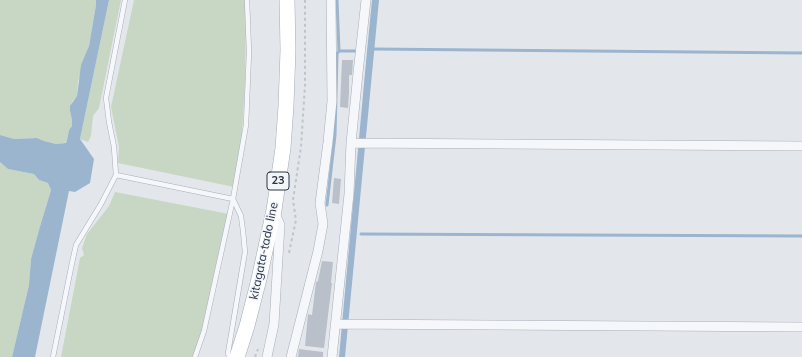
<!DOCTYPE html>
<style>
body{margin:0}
canvas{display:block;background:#e3e7ec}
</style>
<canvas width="802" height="357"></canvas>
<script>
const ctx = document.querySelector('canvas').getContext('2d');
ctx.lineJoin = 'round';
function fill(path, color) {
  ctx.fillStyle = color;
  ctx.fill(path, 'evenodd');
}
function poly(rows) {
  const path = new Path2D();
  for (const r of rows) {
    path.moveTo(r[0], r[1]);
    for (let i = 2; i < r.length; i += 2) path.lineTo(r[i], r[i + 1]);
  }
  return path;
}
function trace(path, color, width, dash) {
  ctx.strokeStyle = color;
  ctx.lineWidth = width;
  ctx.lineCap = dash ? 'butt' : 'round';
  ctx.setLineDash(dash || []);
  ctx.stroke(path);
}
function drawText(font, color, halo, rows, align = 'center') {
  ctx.font = font + ' Mulish,sans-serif';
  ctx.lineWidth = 3;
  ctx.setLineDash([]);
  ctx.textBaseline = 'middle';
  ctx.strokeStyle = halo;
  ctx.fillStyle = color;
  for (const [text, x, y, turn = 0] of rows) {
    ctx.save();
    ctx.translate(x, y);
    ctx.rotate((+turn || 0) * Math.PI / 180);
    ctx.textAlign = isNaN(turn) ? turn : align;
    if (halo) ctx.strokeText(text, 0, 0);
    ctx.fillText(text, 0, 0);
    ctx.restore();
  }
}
fill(poly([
 [0,0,96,0,96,5,89,46,78,81,77,96,72,102,70,111,72,120,72,126,69,130,67,140,65,143,56,144,44,141,37,138,14,139,0,135],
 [109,0,121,0,99,108,93,116,91,136,88,142,80,139],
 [134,0,245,0,246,24,245,83,242,133,234,187,118,163,119,147,111,107],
 [0,162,8,169,34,174,39,180,48,183,51,190,39,230,31,259,29,285,12,357,0,357],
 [115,192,229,214,202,331,193,357,61,357,80,258,84,255,82,248,87,234,109,206]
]), '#c8d7c3');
fill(poly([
 [96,0,109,0,80,139,94,159,90,183,75,192,69,191,35,357,12,357,29,285,31,259,39,230,51,190,48,183,39,180,34,174,8,169,0,162,0,135,14,139,37,138,44,141,56,144,66,143,67,140,69,130,72,126,72,120,70,111,70,106,77,96,81,65,89,46,96,5],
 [372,0,379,0,345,357,339,357,367,51]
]), '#9bb5cf');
trace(poly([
 [337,0,339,51],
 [374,49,802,53],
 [327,205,335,135,337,54,339,51,355,51],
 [361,234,802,236]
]), '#9bb5cf', 3);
fill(poly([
 [342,60,353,60,352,75,349,75,349,92,348,108,340,107],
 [334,178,341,179,339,204,332,203],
 [322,261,333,262,331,283,332,283,324,348,305,346,308,314,312,315,316,282,318,281],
 [299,349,323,352,323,357,298,357]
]), '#bac0ca');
const service = poly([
 [116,175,233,199,241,216,243,231,245,252,228,353,229,357],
 [53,357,72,263,76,245,101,204,116,175,114,147,109,122,106,98,125,0],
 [195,357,204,331,233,199,246,125,249,52,247,0]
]);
const minor = poly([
 [351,143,802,146],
 [336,324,802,327],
 [267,357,274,324,280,225,275,213],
 [291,357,318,251,323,224,320,203,328,142,332,101,331,0],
 [332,357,349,194,351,143,358,73,366,0]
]);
const primary = poly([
 [237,357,247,326,259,279,274,210,283,148,286,106,288,50,287,0]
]);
trace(service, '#a7aeb7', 5.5);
trace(minor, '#a7aeb7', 10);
trace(primary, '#a1abb9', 16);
trace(poly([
 [289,253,296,220,293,200,301,147,305,85,305,0],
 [255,357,258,349]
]), '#c1c4cb', 2, [3, 3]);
trace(service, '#f6f7fa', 4.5);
trace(minor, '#f6f7fa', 9);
trace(primary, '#fff', 15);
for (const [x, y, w] of [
 [278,181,22]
]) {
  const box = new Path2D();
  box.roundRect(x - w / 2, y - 9, w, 18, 3);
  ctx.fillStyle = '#f3f6f9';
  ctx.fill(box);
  trace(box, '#293446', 1);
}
drawText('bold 11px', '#293446', null, [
 ["23",278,181]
]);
drawText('12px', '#293446', '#f3f6f9', [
 ["kitagata-tado line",264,251,-78]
]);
</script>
